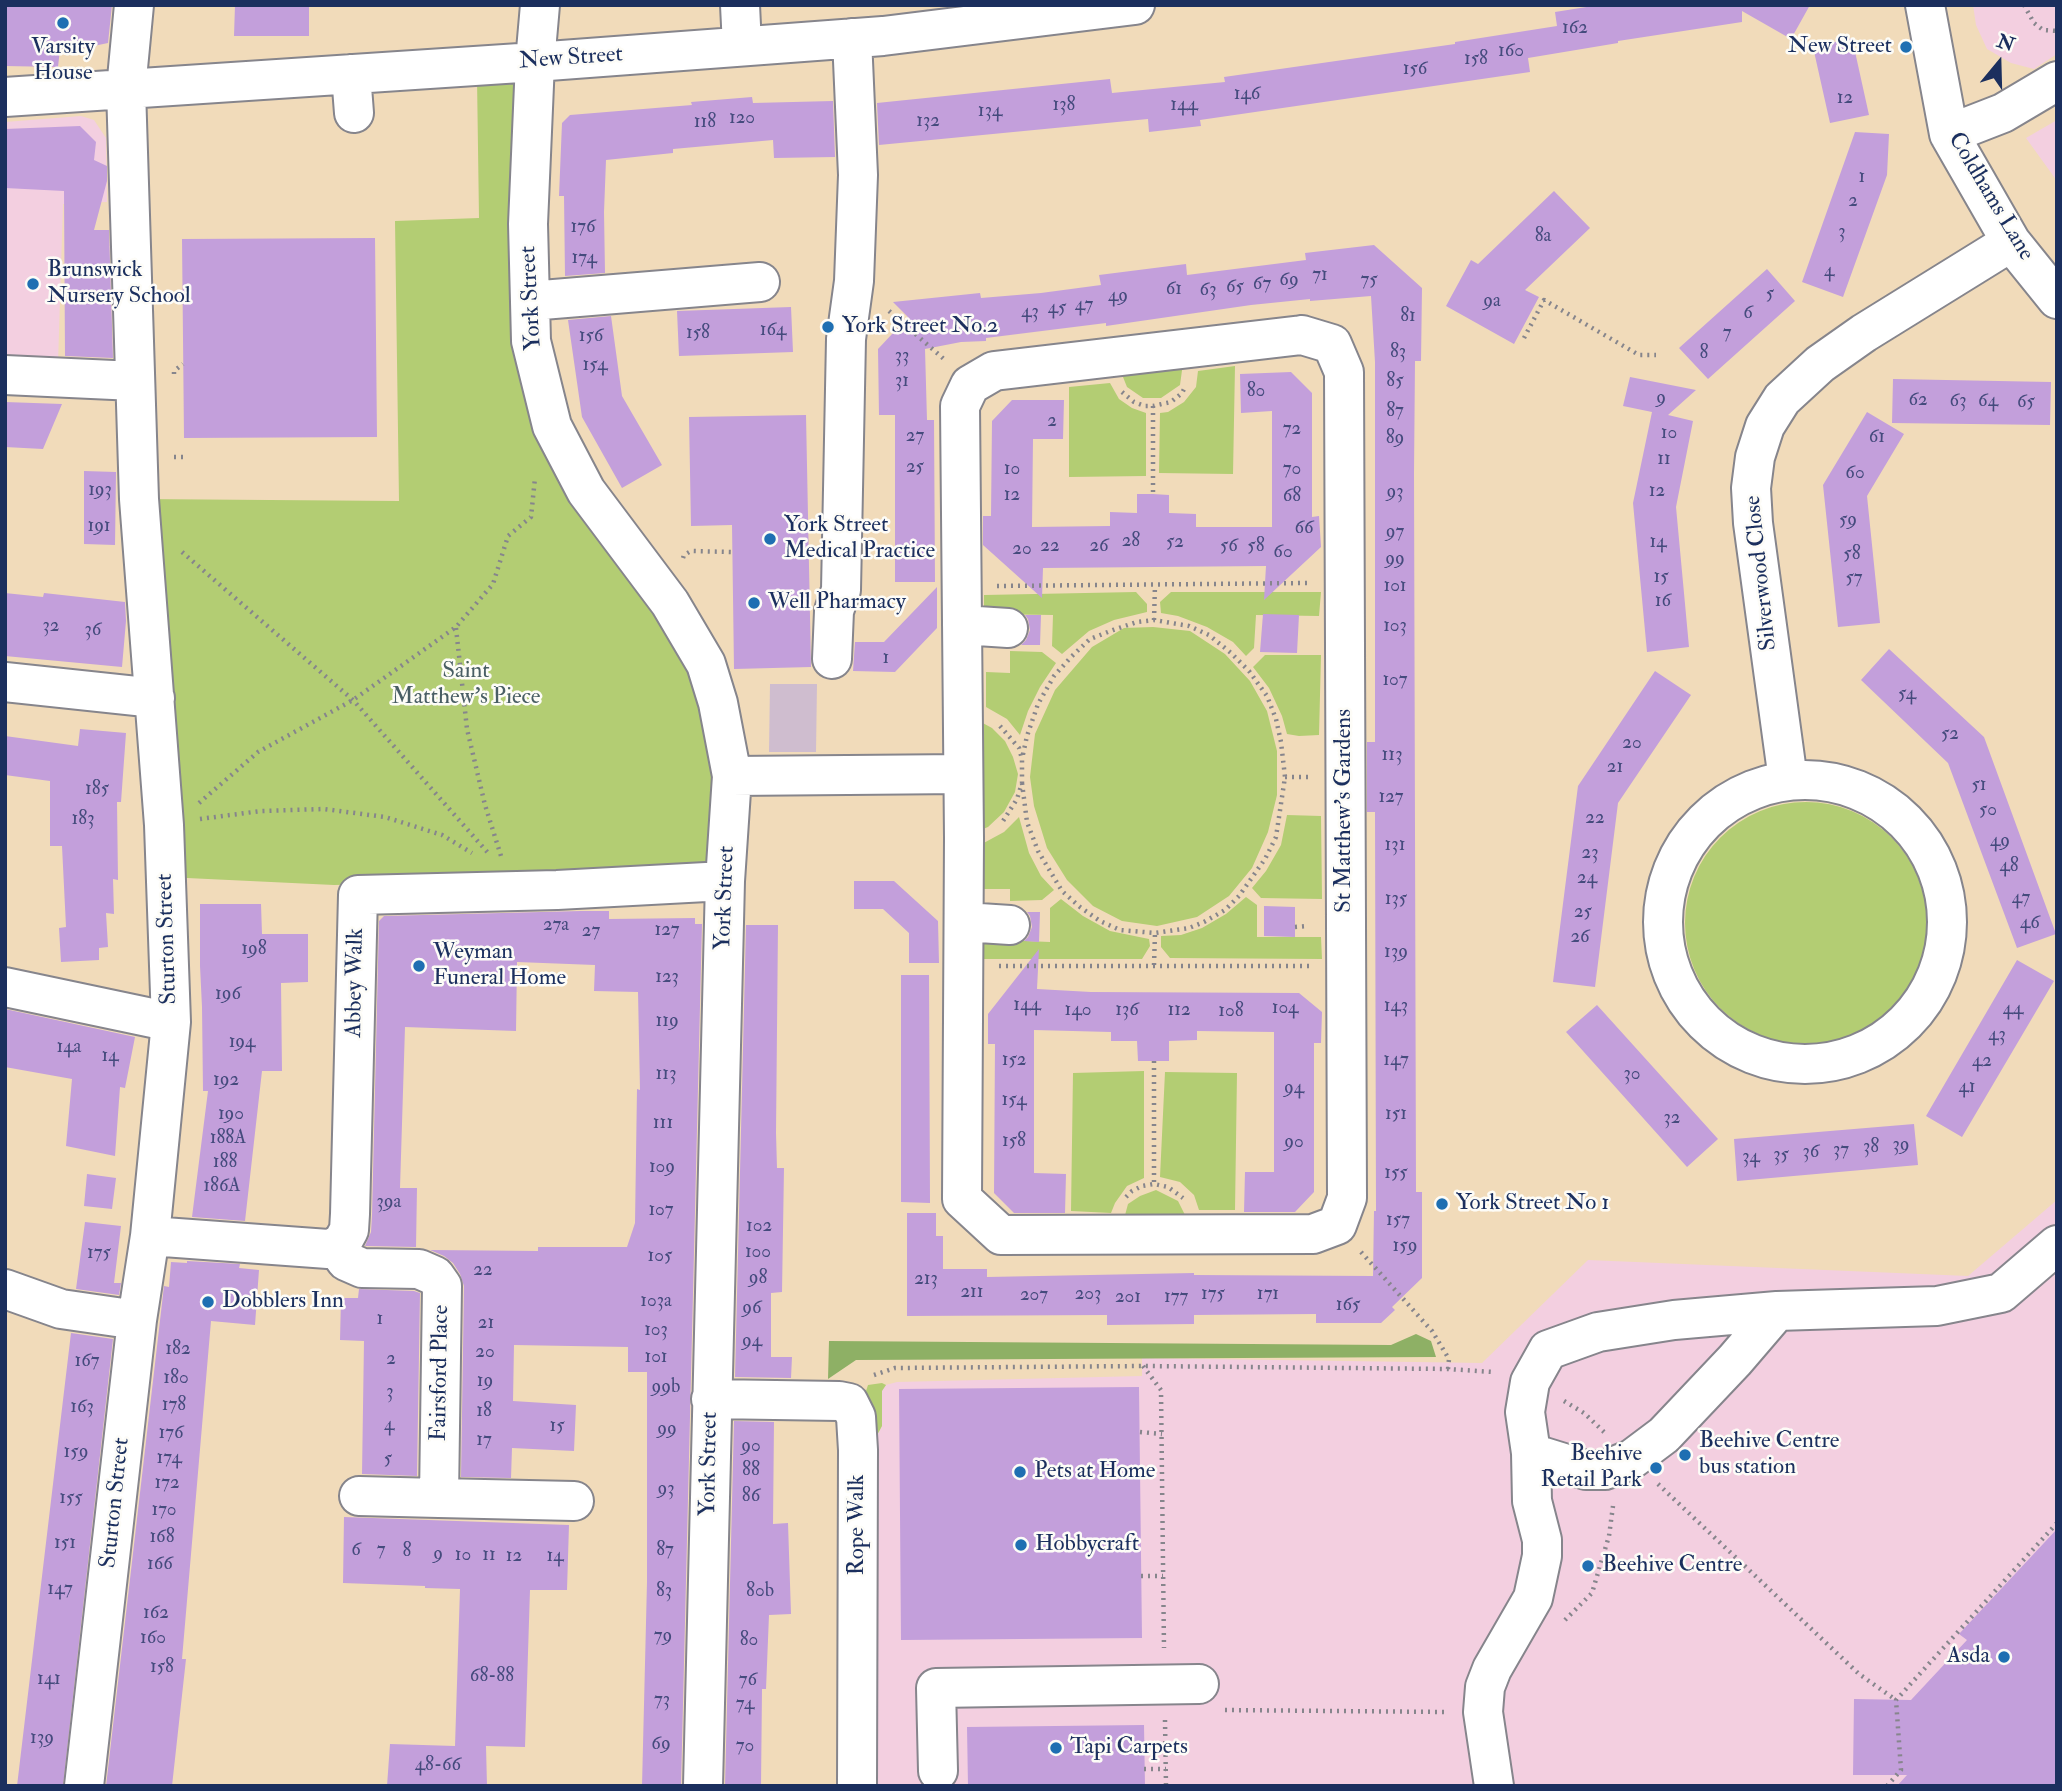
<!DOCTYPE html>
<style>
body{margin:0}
#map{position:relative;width:2062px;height:1791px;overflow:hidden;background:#f1dbba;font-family:"IM FELL Double Pica",serif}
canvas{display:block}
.frame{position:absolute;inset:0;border:7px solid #1b2f5e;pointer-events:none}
.north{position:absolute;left:1964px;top:28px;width:70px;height:70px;-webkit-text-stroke:5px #fdfcf7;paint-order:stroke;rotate:19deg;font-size:19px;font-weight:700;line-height:28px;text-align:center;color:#1b2f5e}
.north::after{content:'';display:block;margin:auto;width:24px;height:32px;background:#1b2f5e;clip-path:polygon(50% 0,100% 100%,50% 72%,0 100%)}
</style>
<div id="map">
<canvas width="2062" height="1791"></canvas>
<div class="frame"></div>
<div class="north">N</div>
</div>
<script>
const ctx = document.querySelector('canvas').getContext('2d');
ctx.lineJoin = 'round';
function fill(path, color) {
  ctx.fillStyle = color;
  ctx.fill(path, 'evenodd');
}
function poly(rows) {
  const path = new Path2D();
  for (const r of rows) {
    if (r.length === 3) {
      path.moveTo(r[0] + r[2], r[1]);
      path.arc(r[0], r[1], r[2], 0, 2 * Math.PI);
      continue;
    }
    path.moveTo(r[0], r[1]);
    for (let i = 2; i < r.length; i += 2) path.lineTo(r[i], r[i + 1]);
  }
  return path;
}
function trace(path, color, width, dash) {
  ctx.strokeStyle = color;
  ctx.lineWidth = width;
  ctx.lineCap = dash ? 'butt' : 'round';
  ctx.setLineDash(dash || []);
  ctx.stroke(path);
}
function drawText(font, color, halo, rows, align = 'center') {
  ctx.font = font + ' "IM FELL Double Pica",serif';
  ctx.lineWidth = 5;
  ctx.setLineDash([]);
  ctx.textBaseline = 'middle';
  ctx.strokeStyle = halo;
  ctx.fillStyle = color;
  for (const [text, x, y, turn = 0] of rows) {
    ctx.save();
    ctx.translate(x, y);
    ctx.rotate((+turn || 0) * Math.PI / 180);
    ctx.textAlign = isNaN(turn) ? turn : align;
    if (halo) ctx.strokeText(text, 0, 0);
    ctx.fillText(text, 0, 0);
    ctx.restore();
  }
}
fill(poly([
 [1973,5,2057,5,2057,54,2034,69,2011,63,1987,49,1976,25],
 [81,116,94,120,106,138,107,202,63,204,58,364,5,362,5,122],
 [2057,120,2057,181,2026,138],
 [2057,1200,2057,1786,878,1786,875,1439,882,1426,882,1390,886,1385,897,1382,1142,1376,1142,1358,1482,1363,1588,1260,1968,1276]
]), '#f3cfe0');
fill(poly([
 [770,684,817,684,816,752,769,752]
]), '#cfbdcf');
fill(poly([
 [523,75,525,363,651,599,708,698,724,777,714,876,334,885,166,877,139,499,399,501,395,221,479,218,477,78],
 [1183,363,1180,385,1161,398,1143,398,1127,387,1121,372],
 [1235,366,1233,474,1159,473,1160,413,1168,412,1184,402,1196,387,1198,371],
 [1110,383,1119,399,1132,408,1146,413,1146,476,1069,477,1069,387],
 [1136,592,1147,604,1147,612,1114,620,1089,631,1062,654,1052,646,1053,615,984,614,984,595],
 [1171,592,1321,592,1319,616,1256,615,1254,648,1246,656,1233,642,1207,627,1178,616,1161,613,1160,602],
 [1153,627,1190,631,1225,654,1250,681,1267,711,1277,751,1277,795,1268,832,1252,868,1229,896,1197,917,1157,926,1122,921,1093,906,1067,880,1047,848,1034,806,1030,777,1035,734,1055,690,1092,647,1124,628],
 [1010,651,1042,652,1056,663,1040,687,1028,711,1020,735,1007,719,986,707,986,672,1010,673],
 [1265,655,1321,655,1319,735,1299,736,1287,734,1282,716,1269,688,1253,667],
 [979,721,992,728,1005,741,1013,757,1018,774,1015,792,1004,812,988,827,978,831],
 [1806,923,121],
 [1287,815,1321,816,1322,899,1261,898,1252,888,1266,871,1281,845],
 [1019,817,1029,853,1041,876,1054,890,1042,900,1010,901,1010,889,979,889,980,845,1004,832],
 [1246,897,1257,905,1257,937,1321,937,1322,959,1170,958,1161,947,1161,936,1181,935,1202,928,1226,914],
 [1061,899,1083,916,1110,931,1149,939,1150,946,1142,959,977,959,978,939,1050,942,1050,908],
 [1144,1071,1144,1178,1127,1186,1115,1203,1111,1213,1071,1211,1073,1073],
 [1165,1072,1237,1073,1235,1210,1199,1210,1194,1195,1180,1182,1160,1177],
 [1156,1190,1178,1201,1187,1219,1124,1219,1128,1204,1140,1196],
 [882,1383,886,1385,882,1391,882,1426,875,1439,863,1400,868,1385]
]), '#b3cd73');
fill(poly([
 [1416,1334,1431,1341,1436,1357,856,1360,828,1379,829,1341,1391,1345]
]), '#8eb065');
fill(poly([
 [5,5,112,5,108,43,84,48,60,49,58,67,5,66],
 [235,5,309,5,309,36,234,36],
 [1599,5,1810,5,1791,39,1742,11,1742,22,1618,41,1618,43,1528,58,1530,72,1200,120,1201,126,1149,132,1148,119,879,145,877,103,1110,79,1112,93,1225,82,1224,77,1455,44,1455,42,1557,26,1555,12],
 [1852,38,1869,115,1830,123,1813,47],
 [752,97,753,103,833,101,835,157,774,158,773,140,673,149,673,153,606,160,604,212,605,273,565,276,564,196,559,196,562,123,570,115,692,105,691,102],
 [80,126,96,142,94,160,107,166,107,181,94,230,109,230,113,358,65,356,64,191,5,188,5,129],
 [1855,132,1889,134,1887,175,1843,297,1802,282],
 [1554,191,1590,228,1525,290,1539,297,1514,344,1446,306,1471,260,1478,264],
 [375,238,377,437,184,438,182,239],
 [1374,245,1422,288,1421,361,1415,361,1414,473,1416,1192,1422,1192,1422,1278,1392,1307,1395,1310,1381,1323,1316,1323,1316,1314,1194,1315,1194,1324,1107,1325,1107,1315,907,1316,907,1213,936,1213,936,1236,943,1236,943,1269,987,1269,987,1277,1194,1273,1194,1275,1373,1276,1374,1211,1376,1211,1375,812,1367,812,1367,742,1375,742,1375,362,1371,296,1310,301,1310,299,1251,305,1106,326,1106,323,986,338,986,341,961,342,925,349,927,420,934,420,935,582,895,582,895,415,879,415,878,349,908,317,893,302,980,293,981,298,1041,293,1101,285,1099,275,1186,264,1187,275,1306,260,1305,253],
 [1767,269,1795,301,1708,379,1679,348],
 [791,307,793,352,679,356,677,311],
 [611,316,622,396,662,465,622,488,582,417,568,320],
 [1291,372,1312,393,1312,517,1319,516,1321,547,1264,600,1266,566,1043,568,1042,598,983,545,983,516,991,516,992,421,1012,400,1064,400,1063,439,1033,439,1032,527,1110,526,1110,512,1137,513,1137,494,1153,494,1169,495,1169,513,1196,514,1196,527,1272,527,1272,411,1241,413,1240,374],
 [1630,377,1696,390,1668,415,1693,421,1676,507,1689,647,1647,652,1633,503,1652,412,1623,406],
 [1893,379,2051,382,2050,425,1892,423],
 [5,402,62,404,43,449,5,447],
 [1867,412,1904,434,1867,496,1880,623,1838,627,1823,485],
 [806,415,811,667,734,669,732,525,691,526,689,417],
 [84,471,116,472,115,545,84,544],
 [937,587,937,628,895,672,853,671,855,642,884,642],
 [5,593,43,597,44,593,125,602,126,621,122,667,5,656],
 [1263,614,1299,615,1297,653,1260,652],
 [1025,615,1041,615,1040,645,1021,645,1026,640,1030,630,1028,619],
 [1889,649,1984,737,2056,934,2017,948,1948,763,1861,680],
 [1655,671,1691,695,1618,803,1595,987,1553,982,1578,786],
 [80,729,126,733,121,802,117,802,118,880,113,879,114,914,106,913,108,947,99,948,99,960,61,962,59,928,66,927,62,846,50,846,50,781,5,775,5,736,78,746],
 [854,881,894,881,938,921,939,963,909,963,909,933,883,909,854,909],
 [200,904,261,904,262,934,308,934,308,982,281,983,282,1071,262,1071,245,1221,192,1217,208,1091,203,1091,202,1007,200,966],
 [1264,906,1295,907,1295,937,1264,936],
 [581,911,609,911,609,919,695,918,695,924,702,924,681,1786,642,1786,647,1582,647,1372,628,1372,628,1347,514,1345,513,1401,576,1405,574,1451,512,1448,511,1478,461,1477,464,1286,460,1274,453,1263,444,1256,430,1250,538,1251,538,1247,627,1247,635,1223,637,1089,640,1090,638,992,594,991,595,965,517,962,516,1031,405,1027,400,1188,417,1188,416,1247,365,1246,371,1232,372,1215,379,921,384,916],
 [1027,912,1040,912,1039,942,1024,941,1028,937,1032,927,1030,916],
 [746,925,778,925,776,1133,777,1168,784,1168,782,1292,771,1293,771,1357,792,1357,791,1378,735,1377],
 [1039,949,1037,989,1091,992,1299,993,1322,1012,1321,1043,1314,1043,1314,1192,1295,1212,1244,1212,1245,1172,1274,1172,1274,1032,1197,1031,1197,1040,1169,1041,1169,1061,1138,1061,1137,1041,1111,1041,1111,1032,1034,1030,1034,1173,1066,1174,1065,1213,1014,1213,994,1193,995,1044,988,1044,988,1014],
 [2017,960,2054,981,1962,1137,1926,1116],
 [901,975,929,975,930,1203,901,1202],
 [1597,1005,1718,1139,1687,1167,1566,1032],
 [5,1009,135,1037,125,1088,120,1087,115,1156,66,1146,72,1079,5,1067],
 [1914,1124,1918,1165,1737,1181,1734,1139],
 [87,1174,116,1178,112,1209,84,1206],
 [85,1222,121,1226,114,1283,121,1283,119,1295,76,1289],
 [187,1261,240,1264,239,1268,259,1270,255,1325,211,1321,182,1659,186,1659,172,1786,106,1786,164,1286,169,1287,171,1262,187,1263],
 [359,1289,414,1291,420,1293,417,1476,362,1474,364,1341,340,1340,341,1298,358,1298],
 [71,1333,113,1339,63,1786,17,1786],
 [1139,1387,1142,1638,901,1640,899,1389],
 [734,1421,774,1422,773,1524,788,1523,791,1614,769,1615,766,1689,762,1689,761,1786,725,1786],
 [344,1517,569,1525,567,1590,530,1590,525,1747,486,1746,487,1786,387,1786,390,1744,455,1746,460,1589,425,1588,425,1586,343,1583],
 [2057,1529,2057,1786,1897,1786,1907,1775,1853,1775,1854,1699,1911,1700,1967,1640,1959,1634],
 [1144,1725,1145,1786,968,1786,967,1727]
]), '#c39fdb');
const minor = poly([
 [540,5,535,62,528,224,531,341,552,426,586,491,670,603,706,664,718,703,732,776,725,881,703,1786],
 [740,5,742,46],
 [1925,5,1949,134,2011,242,2057,299],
 [351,74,354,113],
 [5,97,535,62,883,36,1135,5],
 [1949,134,2003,113,2057,81],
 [530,301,760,282],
 [1302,335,1332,344,1344,372,1347,1198,1337,1225,1313,1234,1001,1235,962,1199,964,838,960,406,970,385,994,371,1302,335],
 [5,375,135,381],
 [962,625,1008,628],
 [832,659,834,611,841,590,846,339,854,281,858,175,852,38],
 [5,682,155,698],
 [732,776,963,774],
 [1805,922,142],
 [1788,780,1753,523,1751,488,1755,457,1765,426,1782,399,1820,364,1864,333,2011,242],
 [964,922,1010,925],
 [5,987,171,1022],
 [150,1236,328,1249,336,1247,343,1241,349,1230,350,1214,358,895,557,890,725,881],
 [336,1247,346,1261,362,1268,419,1269,435,1276,442,1286,439,1498,574,1501],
 [5,1289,61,1309,137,1320],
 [711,1399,839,1401,849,1403,856,1417,858,1450,857,1786],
 [1531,1453,1586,1470,1605,1470,1632,1459,1664,1435,1735,1360,1777,1311],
 [359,1496,439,1498],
 [938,1771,936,1688,1199,1684],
 [84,1786,137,1320,150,1236,171,1022,164,825,139,499,126,89,134,5],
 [1494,1786,1483,1712,1485,1687,1492,1669,1533,1598,1542,1556,1542,1540,1532,1501,1531,1453,1525,1412,1530,1382,1548,1350,1598,1332,1674,1320,1777,1311,1937,1306,2001,1293,2057,1245]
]);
trace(minor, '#86858c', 42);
trace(poly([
 [2024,5,2034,23,2043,30,2057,31],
 [889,311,945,360],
 [1524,338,1544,300,1639,355,1656,355],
 [174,374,174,371,183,364],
 [1122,392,1134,402,1145,406,1153,406,1171,402,1182,393,1185,387],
 [1153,406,1153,494],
 [174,457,183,457],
 [182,552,353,700,489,854],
 [683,558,684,555,691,551,732,552],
 [997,586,1307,583],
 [1154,620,1155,585],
 [456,628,467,729,485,805,501,856],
 [1000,726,1019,748,1022,759,1022,783,1017,799,1003,821],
 [1285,777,1309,777],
 [1022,783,1027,822,1038,851,1062,891,1080,907,1100,921,1120,930,1155,933,1189,928,1204,922,1225,910,1239,896,1265,859,1276,837,1285,777,1281,742,1276,719,1267,696,1249,671,1231,653,1209,635,1189,626,1154,620,1137,622,1113,630,1090,639,1071,657,1054,676,1038,704,1027,736,1022,759],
 [199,803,258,752,353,700,456,627,493,584,508,536,531,517,535,478],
 [200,819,261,811,324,809,385,817,442,835,472,853],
 [1295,927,1308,926],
 [1154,965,1155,933],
 [999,966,1309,966],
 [1154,1061,1154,1184],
 [1126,1197,1132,1191,1142,1186,1154,1184,1168,1187,1183,1198],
 [1361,1252,1432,1331,1449,1359,1448,1369],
 [1143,1366,1161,1390,1164,1648],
 [874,1375,895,1368,1143,1366,1448,1369,1493,1372],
 [1564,1401,1584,1413,1604,1432],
 [1140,1432,1162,1434],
 [1658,1484,1859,1674,1896,1700],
 [1141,1576,1163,1576],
 [1565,1620,1592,1593,1609,1536,1613,1506],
 [1225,1710,1447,1712],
 [1165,1720,1166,1786],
 [1144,1769,1166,1769],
 [1887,1786,1901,1770,1896,1700,2057,1523]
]), '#86858c', 4.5, [2, 5]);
trace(minor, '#fff', 38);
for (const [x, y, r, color] of [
 [63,23,7,"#1f6fb2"],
 [1906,47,7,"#1f6fb2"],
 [33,284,7,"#1f6fb2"],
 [828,327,7,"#1f6fb2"],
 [770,539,7,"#1f6fb2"],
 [754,603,7,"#1f6fb2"],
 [419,966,7,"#1f6fb2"],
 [1442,1204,7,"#1f6fb2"],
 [208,1302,7,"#1f6fb2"],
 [1685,1455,7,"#1f6fb2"],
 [1656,1468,7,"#1f6fb2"],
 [1020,1472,7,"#1f6fb2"],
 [1021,1545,7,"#1f6fb2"],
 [1588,1566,7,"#1f6fb2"],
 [2004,1657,7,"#1f6fb2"],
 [1056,1748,7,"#1f6fb2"]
]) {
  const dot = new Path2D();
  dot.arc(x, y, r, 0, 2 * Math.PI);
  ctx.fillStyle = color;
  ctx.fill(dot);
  trace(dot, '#fdfcf7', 2.5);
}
drawText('19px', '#454b7d', null, [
 ["162",1575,29],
 ["160",1511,52],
 ["158",1476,60],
 ["156",1415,70],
 ["146",1247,95],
 ["12",1845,99],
 ["138",1064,106],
 ["144",1184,106],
 ["134",990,112],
 ["120",742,119],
 ["132",928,122],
 ["118",705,123],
 ["1",1862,178],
 ["2",1853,202],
 ["176",583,228],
 ["3",1842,233],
 ["8a",1543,237],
 ["174",584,259],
 ["4",1829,272],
 ["71",1320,276],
 ["69",1289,281],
 ["75",1369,281],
 ["67",1262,285],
 ["65",1235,288],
 ["61",1174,290],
 ["63",1208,291],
 ["5",1770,295],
 ["49",1118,297],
 ["9a",1492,302],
 ["47",1084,306],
 ["45",1057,309],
 ["43",1030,313],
 ["6",1748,314],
 ["81",1408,317],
 ["164",773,331],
 ["158",698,334],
 ["7",1727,334],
 ["156",591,337],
 ["83",1398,353],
 ["8",1704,354],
 ["33",902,357],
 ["154",595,366],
 ["31",902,382],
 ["85",1395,382],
 ["80",1256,392],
 ["9",1661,399],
 ["62",1918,401],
 ["63",1958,402],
 ["64",1988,402],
 ["65",2026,403],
 ["87",1395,412],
 ["2",1052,422],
 ["72",1292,430],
 ["10",1669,434],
 ["27",915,437],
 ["61",1877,438],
 ["89",1395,439],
 ["11",1664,460],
 ["25",915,468],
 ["10",1012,470],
 ["70",1292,470],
 ["60",1855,474],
 ["193",100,491],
 ["12",1657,492],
 ["93",1395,493],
 ["12",1012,496],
 ["68",1292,497],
 ["59",1848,521],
 ["191",99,527],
 ["66",1304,529],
 ["97",1395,533],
 ["28",1131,542],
 ["52",1175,543],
 ["14",1658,543],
 ["22",1050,547],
 ["26",1099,547],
 ["56",1229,547],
 ["58",1256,547],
 ["20",1022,550],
 ["60",1283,553],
 ["58",1852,555],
 ["99",1395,560],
 ["15",1661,578],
 ["57",1854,579],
 ["101",1395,587],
 ["16",1663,602],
 ["32",51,627],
 ["103",1395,627],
 ["36",93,631],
 ["1",886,659],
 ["107",1395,681],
 ["54",1907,695],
 ["52",1950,735],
 ["20",1632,744],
 ["113",1392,756],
 ["21",1615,768],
 ["51",1979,786],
 ["185",97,790],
 ["127",1391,798],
 ["50",1988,811],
 ["22",1595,819],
 ["183",83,820],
 ["49",2000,842],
 ["131",1395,846],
 ["23",1590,854],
 ["48",2009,867],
 ["24",1587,879],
 ["47",2021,899],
 ["135",1396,900],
 ["25",1583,913],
 ["46",2030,924],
 ["27a",556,926],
 ["127",667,931],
 ["27",591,932],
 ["26",1580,938],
 ["198",254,950],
 ["139",1396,953],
 ["123",667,978],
 ["196",228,995],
 ["144",1027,1006],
 ["143",1396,1007],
 ["104",1285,1009],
 ["44",2013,1010],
 ["140",1078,1011],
 ["136",1127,1011],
 ["112",1179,1011],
 ["108",1231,1012],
 ["119",667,1022],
 ["43",1997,1036],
 ["194",242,1043],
 ["14a",69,1048],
 ["14",110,1057],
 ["152",1014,1061],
 ["147",1396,1061],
 ["42",1982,1062],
 ["113",666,1075],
 ["30",1632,1075],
 ["192",226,1081],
 ["41",1967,1088],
 ["94",1294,1089],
 ["154",1014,1101],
 ["190",231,1115],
 ["151",1396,1115],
 ["32",1672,1119],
 ["111",663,1124],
 ["188A",228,1139],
 ["158",1014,1142],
 ["90",1294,1143],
 ["39",1901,1146],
 ["38",1871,1148],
 ["37",1841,1151],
 ["36",1811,1153],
 ["35",1781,1156],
 ["34",1751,1158],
 ["188",225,1163],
 ["109",662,1168],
 ["155",1396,1174],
 ["186A",222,1187],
 ["39a",389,1203],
 ["107",661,1211],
 ["157",1398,1221],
 ["102",759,1227],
 ["159",1405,1247],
 ["100",758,1253],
 ["175",99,1254],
 ["105",660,1257],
 ["22",483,1271],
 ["98",758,1279],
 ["213",926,1280],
 ["211",972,1293],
 ["203",1088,1295],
 ["175",1213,1295],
 ["171",1268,1295],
 ["207",1034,1296],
 ["201",1128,1298],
 ["177",1176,1298],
 ["103a",656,1302],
 ["165",1348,1306],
 ["96",752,1309],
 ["1",380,1320],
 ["21",486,1324],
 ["103",656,1331],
 ["94",752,1342],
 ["182",178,1350],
 ["20",485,1353],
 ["101",656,1358],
 ["2",391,1360],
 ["167",87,1362],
 ["180",176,1379],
 ["19",485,1382],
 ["99b",666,1388],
 ["3",390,1393],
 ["178",174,1406],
 ["163",82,1408],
 ["18",484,1412],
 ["4",389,1426],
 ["15",557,1427],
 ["99",667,1430],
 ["176",171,1434],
 ["17",484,1441],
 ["90",751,1447],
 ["159",76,1453],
 ["174",169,1459],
 ["5",388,1460],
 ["88",751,1471],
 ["172",167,1484],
 ["93",666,1490],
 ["86",751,1497],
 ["155",71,1499],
 ["170",164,1511],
 ["168",162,1538],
 ["151",65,1544],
 ["6",356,1551],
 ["7",381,1551],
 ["87",665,1551],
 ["8",407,1552],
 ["9",438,1555],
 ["10",463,1556],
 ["11",489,1556],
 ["12",514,1557],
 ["14",555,1557],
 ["166",160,1565],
 ["147",60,1590],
 ["83",664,1592],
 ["80b",760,1592],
 ["162",156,1614],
 ["79",663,1637],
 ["160",153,1639],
 ["80",749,1641],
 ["158",162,1668],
 ["68-88",492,1677],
 ["141",49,1680],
 ["76",748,1681],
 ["73",662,1701],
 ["74",745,1705],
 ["139",42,1739],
 ["69",661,1745],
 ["70",745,1747],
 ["48-66",438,1766]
]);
drawText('23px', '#1b2f5e', '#fdfcf7', [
 ["New Street",1892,47,"right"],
 ["Varsity",63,48,"center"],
 ["House",63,74,"center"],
 ["Brunswick",47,271],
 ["Nursery School",47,297],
 ["York Street No.2",842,327],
 ["York Street",784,526],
 ["Medical Practice",784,552],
 ["Well Pharmacy",768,603],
 ["Weyman",433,953],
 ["Funeral Home",433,979],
 ["York Street No 1",1456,1204],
 ["Dobblers Inn",222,1302],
 ["Beehive Centre",1699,1442],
 ["bus station",1699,1468],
 ["Beehive",1642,1455,"right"],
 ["Retail Park",1642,1481,"right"],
 ["Pets at Home",1034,1472],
 ["Hobbycraft",1035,1545],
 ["Beehive Centre",1602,1566],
 ["Asda",1990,1657,"right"],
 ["Tapi Carpets",1070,1748]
], 'left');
drawText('23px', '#1b2f5e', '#fdfcf7', [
 ["New Street",571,59,-4],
 ["Coldhams Lane",1990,197,59],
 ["York Street",532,298,-93],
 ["Silverwood Close",1762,573,-96],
 ["St Matthew's Gardens",1345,811,-90],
 ["York Street",726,898,-88],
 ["Sturton Street",168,939,-92],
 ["Abbey Walk",356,983,-89],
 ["Fairsford Place",441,1373,-89],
 ["York Street",710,1464,-89],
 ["Sturton Street",116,1503,-84],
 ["Rope Walk",858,1525,-90]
]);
drawText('23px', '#495e64', '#fdfcf7', [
 ["Saint",466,672],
 ["Matthew's Piece",466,698]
]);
</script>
